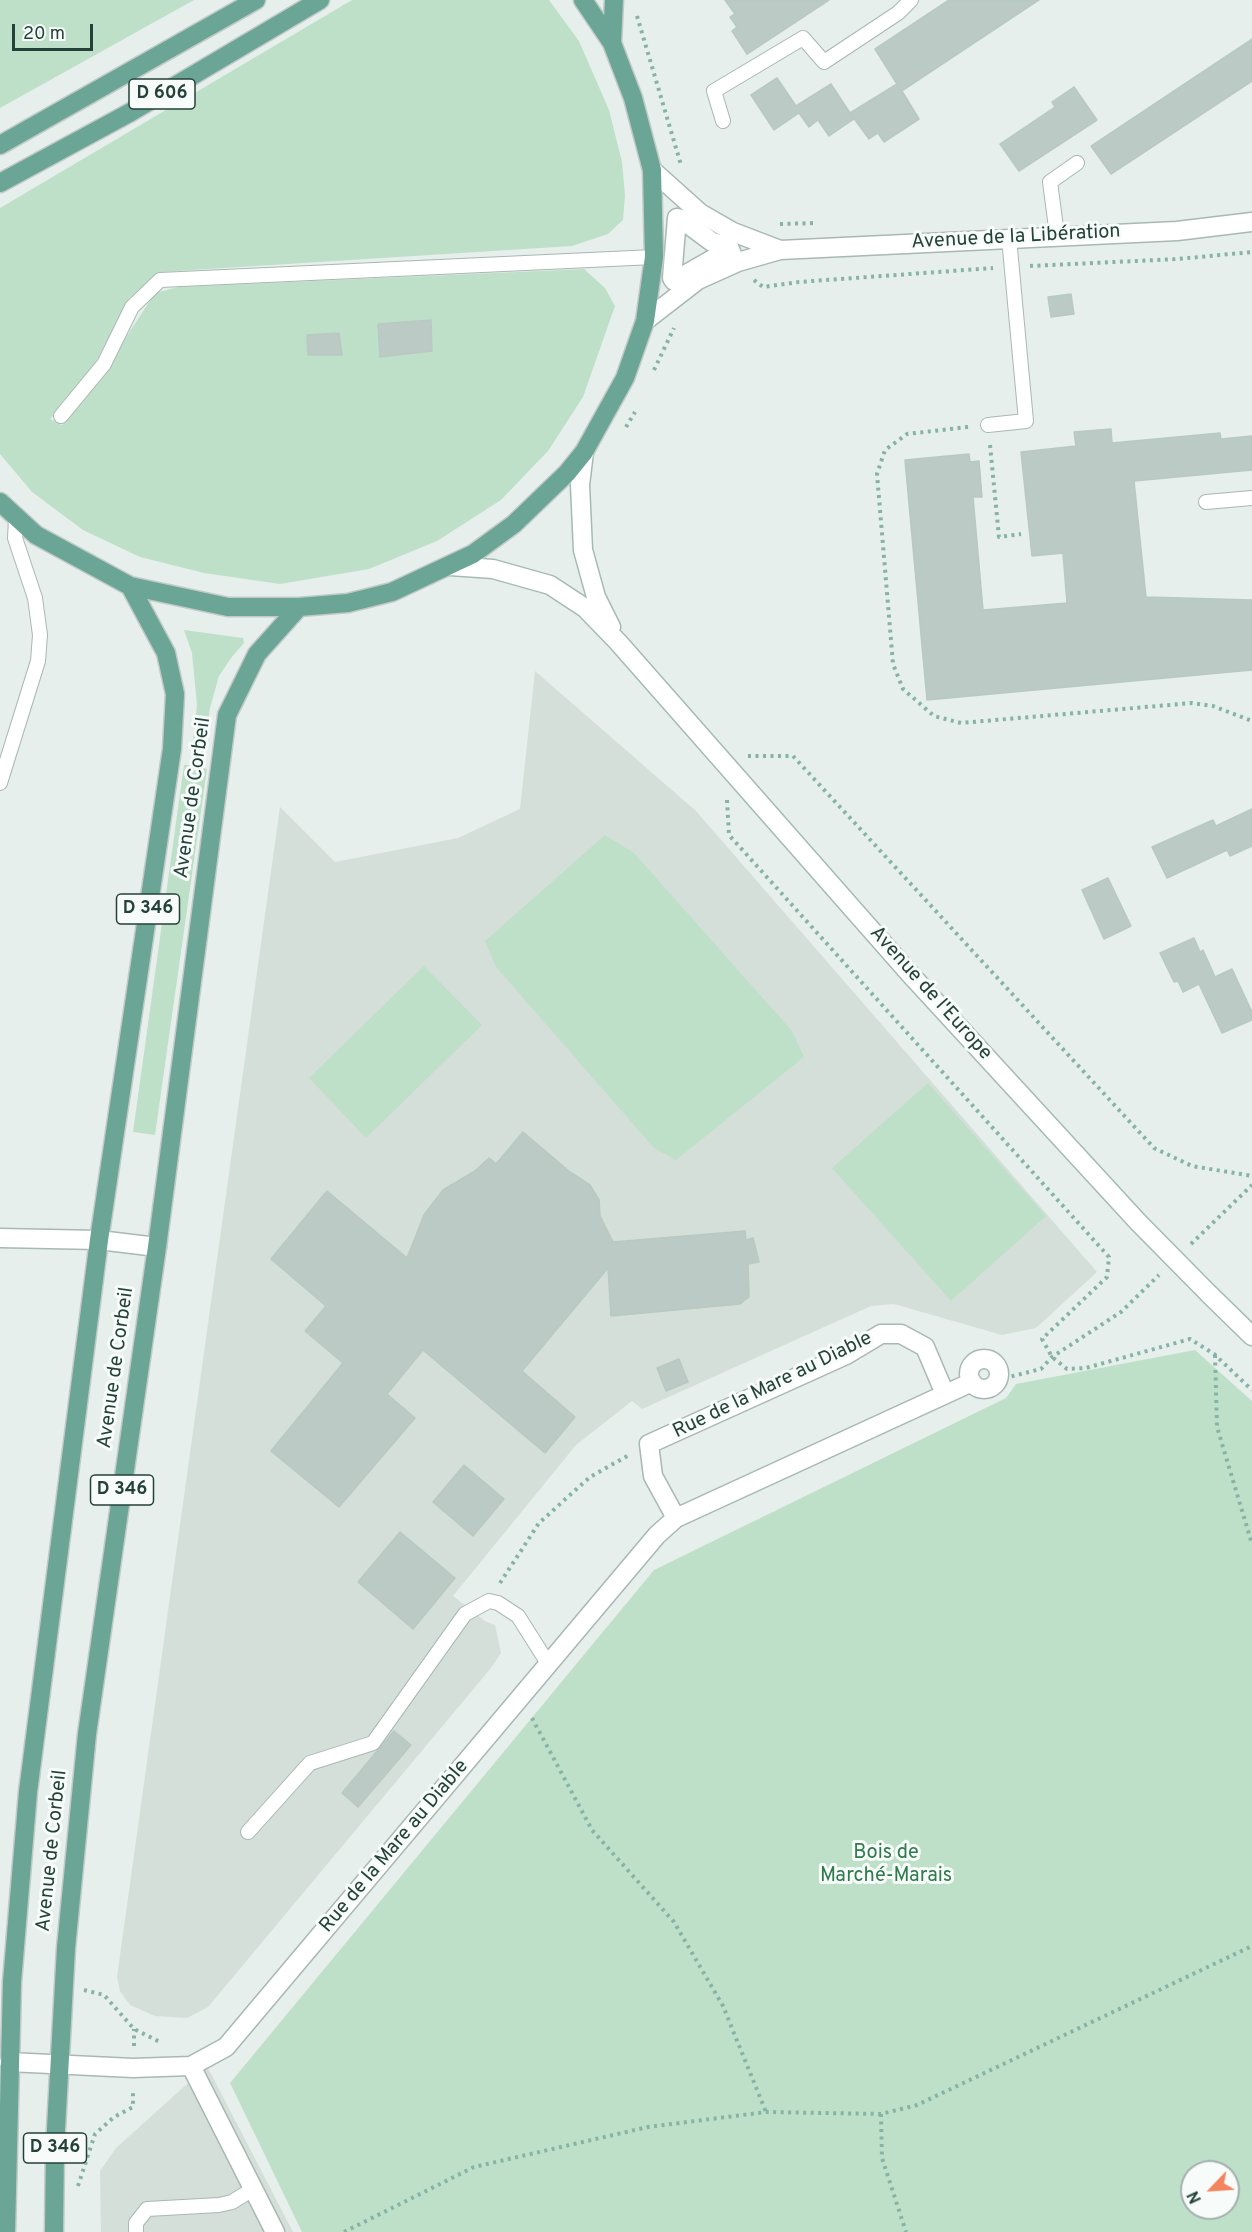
<!DOCTYPE html>
<meta charset="utf-8">
<style>
body{margin:0}
#map{position:relative;width:1252px;height:2232px;overflow:hidden;background:#e6efeb;font-family:Overpass,sans-serif}
canvas{display:block}
.north{position:absolute;left:1180px;top:2160px;width:60px;height:60px;box-sizing:border-box;background:#f7fbf9;border:2px solid #a3b1ad;border-radius:50%;rotate:245deg;font-size:16px;font-weight:700;line-height:24px;text-align:center;color:#24423a}
.north::after{content:'';display:block;margin:auto;width:21px;height:27px;background:#f4845f;clip-path:polygon(50% 0,100% 100%,50% 72%,0 100%)}
.scale{position:absolute;left:12px;top:24px;width:81px;height:27px;box-sizing:border-box;border:3px solid #24423a;border-top:0;padding-left:8px;font-size:18px;line-height:21px;white-space:nowrap;color:#24423a;-webkit-text-stroke:4px #f7fbf9;paint-order:stroke}
</style>
<div id="map">
<canvas width="1252" height="2232"></canvas>
<div class="north">N</div>
<div class="scale">20 m</div>
</div>
<script>
const ctx = document.querySelector('canvas').getContext('2d');
ctx.lineJoin = 'round';
function fill(path, color) {
  ctx.fillStyle = color;
  ctx.fill(path, 'evenodd');
}
function poly(rows) {
  const path = new Path2D();
  for (const r of rows) {
    if (r.length === 3) {
      path.moveTo(r[0] + r[2], r[1]);
      path.arc(r[0], r[1], r[2], 0, 2 * Math.PI);
      continue;
    }
    path.moveTo(r[0], r[1]);
    for (let i = 2; i < r.length; i += 2) path.lineTo(r[i], r[i + 1]);
  }
  return path;
}
function trace(path, color, width, dash) {
  ctx.strokeStyle = color;
  ctx.lineWidth = width;
  ctx.lineCap = dash ? 'butt' : 'round';
  ctx.setLineDash(dash || []);
  ctx.stroke(path);
}
function drawText(font, color, halo, rows, align = 'center') {
  ctx.font = font + ' Overpass,sans-serif';
  ctx.lineWidth = 6;
  ctx.setLineDash([]);
  ctx.textBaseline = 'middle';
  ctx.strokeStyle = halo;
  ctx.fillStyle = color;
  for (const [text, x, y, turn = 0] of rows) {
    ctx.save();
    ctx.translate(x, y);
    ctx.rotate((+turn || 0) * Math.PI / 180);
    ctx.textAlign = isNaN(turn) ? turn : align;
    if (halo) ctx.strokeText(text, 0, 0);
    ctx.fillText(text, 0, 0);
    ctx.restore();
  }
}
fill(poly([
 [535,671,696,811,1097,1272,1036,1328,1002,1335,894,1304,871,1306,642,1409,632,1401,576,1445,453,1596,485,1621,495,1625,501,1653,491,1668,208,2007,187,2018,155,2016,130,2005,120,1991,117,1977,280,807,335,862,458,838,520,809],
 [207,2066,293,2232,101,2232,100,2171,116,2148]
]), '#d4dfda');
fill(poly([
 [0,0,194,0,0,108],
 [352,0,549,0,579,41,609,110,622,162,625,195,623,220,608,234,572,246,161,272,129,298,88,377,50,419,62,425,111,360,155,293,178,287,584,269,605,288,615,306,583,397,548,451,501,500,437,541,369,569,280,584,204,573,140,557,83,530,32,492,0,454,0,208],
 [184,630,243,638,244,643,231,658,219,676,210,708,201,767,207,769,155,1135,133,1132,184,765,190,765,197,705,192,653],
 [605,835,634,853,792,1031,804,1057,676,1160,654,1148,496,967,485,941],
 [424,966,482,1025,366,1138,309,1078],
 [928,1083,1046,1216,951,1301,832,1168],
 [1195,1350,1252,1401,1252,2232,302,2232,230,2083,654,1570,1006,1398,1016,1384],
 [1192,2172,1228,2172,1228,2208,1192,2208]
]), '#bfe0c8');
const building = poly([
 [725,0,829,0,747,54,732,31,737,27,730,17,735,14,725,0],
 [949,0,1039,0,902,91,919,119,884,142,878,133,869,139,850,113,897,84,875,49,949,0],
 [1252,39,1252,81,1111,174,1091,146,1252,39],
 [777,78,796,106,831,84,854,119,829,136,818,120,809,127,799,113,774,130,751,95,777,78],
 [1074,87,1097,120,1019,171,1000,144,1055,107,1052,102,1074,87],
 [1071,294,1074,314,1051,317,1048,297,1071,294],
 [431,320,432,351,380,357,378,324,431,320],
 [339,333,342,355,308,355,307,335,339,333],
 [1111,429,1112,443,1220,433,1221,439,1252,436,1252,470,1134,481,1146,597,1252,600,1252,670,927,700,905,460,969,454,970,462,979,461,982,497,973,497,983,610,1067,603,1063,553,1032,556,1021,452,1076,446,1074,432,1111,429],
 [1252,809,1252,846,1230,856,1227,850,1167,878,1152,847,1213,820,1216,826,1252,809],
 [1108,878,1131,926,1104,939,1082,890,1108,878],
 [1194,938,1200,952,1203,950,1215,977,1232,969,1252,1012,1252,1020,1222,1033,1199,984,1183,992,1178,981,1174,982,1160,953,1194,938],
 [523,1132,570,1172,590,1185,599,1200,600,1216,613,1242,745,1231,746,1240,753,1238,759,1262,748,1264,749,1297,740,1304,611,1316,608,1268,522,1371,575,1417,545,1453,423,1350,387,1394,415,1418,339,1507,271,1451,343,1363,305,1331,326,1306,271,1259,327,1191,407,1258,424,1215,443,1190,475,1171,489,1158,496,1164,523,1132],
 [679,1359,688,1382,666,1391,657,1368,679,1359],
 [464,1465,504,1499,473,1536,433,1502,464,1465],
 [400,1532,455,1578,413,1629,358,1582,400,1532],
 [394,1731,411,1745,358,1807,342,1793,394,1731]
]);
fill(building, '#bbcac4');
trace(building, '#b8c9c2', 1.5);
const service = poly([
 [723,121,714,91,803,38,824,62,898,13,911,0],
 [1057,235,1050,182,1077,163],
 [61,416,104,364,132,307,160,280,654,257],
 [988,425,1026,421,1009,238],
 [1206,502,1252,498],
 [0,783,38,661,40,635,35,598,15,538,16,519],
 [248,1832,310,1763,373,1743,465,1614,489,1601,498,1603,518,1616,549,1665],
 [136,2232,136,2223,147,2209,219,2205,232,2202,253,2189]
]);
const pedestrian = poly([
 [677,218,681,219,712,242,729,247,732,254,716,257,674,281,672,278,677,218]
]);
const minor = poly([
 [0,1238,99,1240,157,1247],
 [984,1374,15],
 [676,1518,653,1476,649,1444,846,1355,881,1334,901,1334,925,1347,945,1394],
 [9,2062,133,2068,191,2066,226,2047,657,1535,676,1518,972,1382],
 [191,2066,275,2232]
]);
const tertiary = poly([
 [652,170,700,213,733,232,780,250],
 [645,321,698,280,738,262,780,250,1177,231,1252,222]
]);
const secondary = poly([
 [584,452,580,485,583,550,596,597,611,627],
 [450,566,493,569,550,585,585,608,618,642,910,974,1138,1222],
 [1209,1294,1252,1336]
]);
const primary = poly([
 [612,43,614,0],
 [0,145,256,0],
 [0,183,131,112,320,0],
 [0,502,36,535,130,586,228,607,299,607,348,603,392,592,473,554,514,524,567,473,584,452,625,378,645,321,654,257,652,170,633,98,612,43,583,0],
 [6,2232,12,1982,28,1792,99,1240,172,749,175,694,166,653,130,586],
 [54,2232,55,2147,66,1948,87,1734,157,1247,227,715,257,654,299,607]
]);
trace(service, '#a8b8b2', 16);
trace(pedestrian, '#a8b8b2', 21);
trace(minor, '#a8b8b2', 21);
trace(tertiary, '#a8b8b2', 21);
trace(secondary, '#a4bbb3', 21);
trace(primary, '#c2cac8', 21);
trace(poly([
 [637,16,681,165],
 [780,224,817,223],
 [1030,266,1178,259,1252,252],
 [754,280,763,287,799,282,993,268],
 [654,370,674,328],
 [626,427,635,412],
 [968,427,907,434,885,450,877,474,893,664,903,689,934,716,961,723,1192,703,1213,706,1252,721],
 [990,445,999,537,1021,534],
 [748,756,793,756,1154,1148,1192,1166,1252,1176],
 [727,800,729,835,1109,1257,1107,1277,1042,1339,1052,1357,1067,1369,1086,1368,1190,1339,1214,1354,1252,1390],
 [1191,1244,1252,1185],
 [1215,1355,1217,1427,1252,1544],
 [997,1380,1041,1369,1052,1357,1121,1312,1159,1275],
 [500,1583,539,1523,590,1477,629,1455],
 [532,1718,592,1830,674,1922,723,2006,766,2112],
 [84,1990,104,1995,134,2029,162,2043],
 [134,2046,134,2029],
 [881,2114,882,2158,906,2232],
 [78,2186,95,2134,114,2117,133,2107,133,2090],
 [344,2232,474,2167,648,2127,766,2112,881,2114,917,2105,1252,1946]
]), '#86b3a5', 4, [3, 4.5]);
trace(service, '#fff', 14);
trace(pedestrian, '#fff', 18);
trace(minor, '#fff', 18);
trace(tertiary, '#fff', 18);
trace(secondary, '#fff', 18);
trace(primary, '#6aa596', 18);
const secondaryBridge = poly([
 [1138,1222,1209,1294]
]);
trace(secondaryBridge, '#a4bbb3', 21, []);
trace(secondaryBridge, '#fff', 18);
for (const [x, y, w] of [
 [162,94,66],
 [148,909,63],
 [122,1490,63],
 [55,2148,63]
]) {
  const box = new Path2D();
  box.roundRect(x - w / 2, y - 15, w, 30, 4.5);
  ctx.fillStyle = '#f7fbf9';
  ctx.fill(box);
  trace(box, '#24423a', 1.5);
}
drawText('bold 18px', '#24423a', null, [
 ["D 606",162,94],
 ["D 346",148,909],
 ["D 346",122,1490],
 ["D 346",55,2148]
]);
drawText('20px', '#24423a', '#f7fbf9', [
 ["Avenue de la Libération",1016,238,-3],
 ["Avenue de Corbeil",194,798,-82],
 ["Avenue de l'Europe",930,994,48],
 ["Avenue de Corbeil",117,1368,-82],
 ["Rue de la Mare au Diable",773,1386,-26],
 ["Rue de la Mare au Diable",395,1847,-50],
 ["Avenue de Corbeil",53,1851,-84]
]);
drawText('20px', '#2d7a4b', '#f7fbf9', [
 ["Bois de",886,1854],
 ["Marché-Marais",886,1877]
]);
</script>
